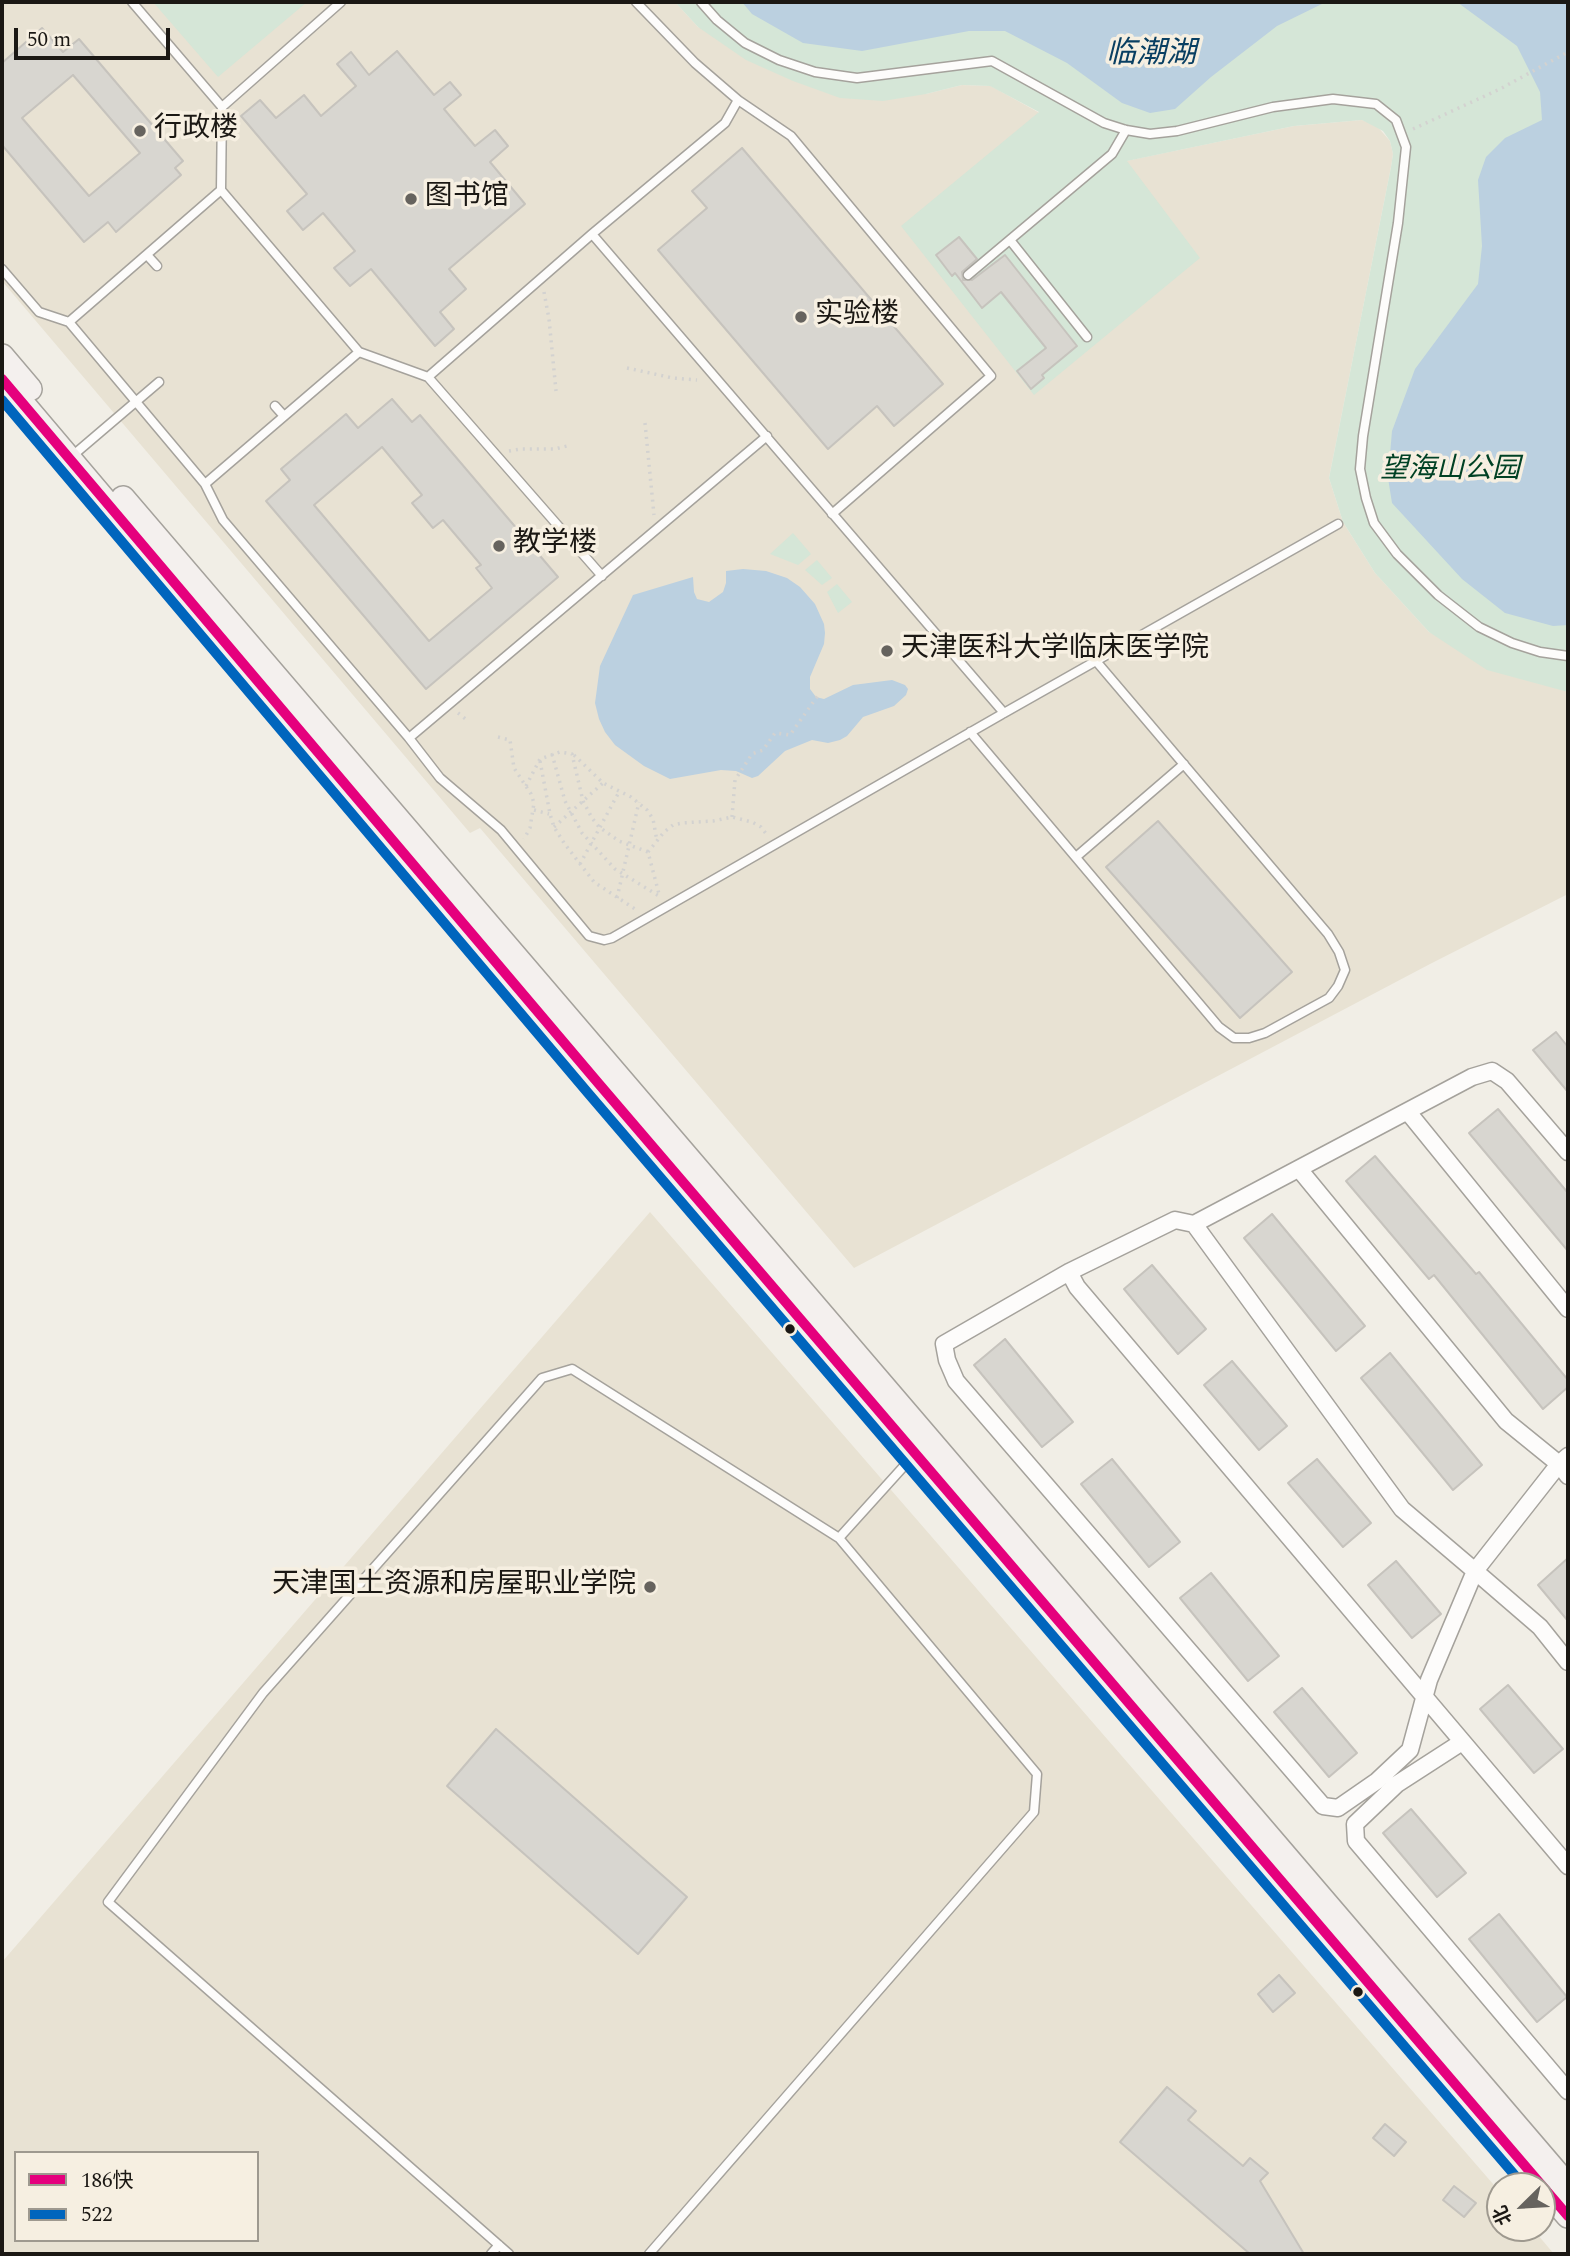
<!DOCTYPE html>
<meta charset="utf-8">
<style>
body{margin:0}
#map{position:relative;width:1570px;height:2256px;overflow:hidden;background:#f1eee6;font-family:Spectral,"Noto Sans SC",serif}
canvas{display:block}
.frame{position:absolute;inset:0;border:4px solid #1b1814;pointer-events:none}
.legend{position:absolute;left:14px;top:2151px;width:245px;height:91px;box-sizing:border-box;background:#f6efe1;border:2px solid #9e998f;margin:0;padding:9px 12px;list-style:none;font-size:21px;color:#1b1814}
.legend li{display:flex;align-items:center;gap:14px;height:35px}
.legend b{width:35px;border:2px solid #9e998f}
.north{position:absolute;left:1486px;top:2172px;width:70px;height:70px;box-sizing:border-box;background:#f6efe1;border:2px solid #9e998f;border-radius:50%;rotate:246deg;font-size:19px;font-weight:700;line-height:28px;text-align:center;color:#1b1814}
.north::after{content:'';display:block;margin:auto;width:24px;height:32px;background:#66635e;clip-path:polygon(50% 0,100% 100%,50% 72%,0 100%)}
.scale{position:absolute;left:14px;top:28px;width:156px;height:32px;box-sizing:border-box;border:4px solid #1b1814;border-top:0;padding-left:9px;font-size:21px;line-height:24px;white-space:nowrap;color:#1b1814;-webkit-text-stroke:5px #f6efe1;paint-order:stroke}
</style>
<div id="map">
<canvas width="1570" height="2256"></canvas>
<div class="frame"></div>
<ul class="legend">
<li><b style="height:9px;background:#e5007d"></b>186快</li>
<li><b style="height:9px;background:#0065bd"></b>522</li>
</ul>
<div class="north">北</div>
<div class="scale">50 m</div>
</div>
<script>
const ctx = document.querySelector('canvas').getContext('2d');
ctx.lineJoin = 'round';
function fill(path, color) {
  ctx.fillStyle = color;
  ctx.fill(path, 'evenodd');
}
function poly(rows) {
  const path = new Path2D();
  for (const r of rows) {
    path.moveTo(r[0], r[1]);
    for (let i = 2; i < r.length; i += 2) path.lineTo(r[i], r[i + 1]);
  }
  return path;
}
function trace(path, color, width, dash) {
  ctx.strokeStyle = color;
  ctx.lineWidth = width;
  ctx.lineCap = dash ? 'butt' : 'round';
  ctx.setLineDash(dash || []);
  ctx.stroke(path);
}
function drawText(font, color, halo, rows, align = 'center') {
  ctx.font = font + ' Spectral,"Noto Sans SC",serif';
  ctx.lineWidth = 7;
  ctx.setLineDash([]);
  ctx.textBaseline = 'middle';
  ctx.strokeStyle = halo;
  ctx.fillStyle = color;
  for (const [text, x, y, turn = 0] of rows) {
    ctx.save();
    ctx.translate(x, y);
    ctx.rotate((+turn || 0) * Math.PI / 180);
    ctx.textAlign = isNaN(turn) ? turn : align;
    if (halo) ctx.strokeText(text, 0, 0);
    ctx.fillText(text, 0, 0);
    ctx.restore();
  }
}
fill(poly([
 [2,2,675,2,698,27,926,94,962,85,991,86,1126,161,1294,126,1362,120,1376,125,1390,141,1393,154,1391,167,1329,478,1343,522,1375,573,1429,632,1568,692,1568,894,1430,964,854,1268,480,828,470,833,2,281],
 [650,1212,1500,2192,1500,2228,1532,2228,1554,2254,2,2254,2,1962],
 [16,2153,257,2153,257,2240,16,2240]
]), '#e8e2d3');
fill(poly([
 [153,2,307,2,218,77],
 [675,2,1568,2,1568,692,1487,670,1429,632,1375,573,1343,522,1329,478,1391,167,1393,154,1390,141,1383,131,1362,120,1294,126,1127,161,1200,258,1034,395,901,226,1039,112,990,86,962,85,926,94,883,101,840,98,793,81,746,60,698,27],
 [793,533,811,554,798,565,770,554],
 [817,560,832,578,822,585,805,570],
 [837,584,852,602,838,613,827,592]
]), '#d5e6d7');
fill(poly([
 [742,2,1326,2,1277,26,1211,77,1175,109,1150,113,1122,103,1067,63,1005,31,969,31,862,51,803,43,752,14],
 [1457,2,1568,2,1568,625,1553,626,1505,613,1462,579,1392,503,1388,478,1392,431,1415,369,1478,284,1482,246,1478,180,1486,157,1505,138,1542,120,1540,92,1517,46],
 [743,569,766,571,787,578,800,587,815,604,824,624,825,633,824,644,810,677,810,689,816,697,824,699,853,685,892,680,905,685,908,689,906,695,894,706,863,717,847,736,840,740,828,743,812,740,785,751,758,776,752,778,736,771,721,770,670,779,644,766,615,745,605,732,599,719,595,703,600,666,633,595,693,577,694,592,697,599,709,602,723,592,726,583,726,571]
]), '#bbd0e0');
const building = poly([
 [42,28,63,52,79,39,183,161,175,168,181,175,116,232,108,222,84,242,2,145,2,63,42,28],
 [73,75,140,153,89,196,22,118,73,75],
 [397,51,434,95,450,82,461,95,444,109,475,146,495,130,508,146,490,162,525,204,449,269,466,289,440,312,454,329,435,346,371,269,350,286,334,268,355,251,323,213,303,230,287,211,307,194,241,116,260,100,276,118,304,95,321,116,356,86,337,64,351,52,369,75,397,51],
 [742,148,943,384,894,426,877,406,828,449,658,250,707,208,692,191,742,148],
 [959,237,977,259,962,272,963,280,972,280,1005,255,1077,346,1042,375,1044,378,1031,389,1017,371,1046,348,1001,292,982,308,955,273,952,276,936,255,959,237],
 [392,399,412,422,420,415,558,577,426,689,266,501,290,480,281,469,346,414,358,428,392,399],
 [382,447,422,495,412,503,433,528,443,520,481,565,476,568,492,588,429,641,314,505,382,447],
 [1158,821,1292,972,1240,1018,1106,867,1158,821],
 [1556,1032,1568,1047,1568,1092,1533,1050,1556,1032],
 [1498,1109,1568,1193,1568,1251,1469,1133,1498,1109],
 [1375,1156,1476,1274,1479,1272,1568,1380,1568,1387,1543,1409,1434,1275,1429,1279,1346,1181,1375,1156],
 [1272,1214,1365,1326,1336,1351,1244,1238,1272,1214],
 [1152,1265,1206,1329,1178,1354,1124,1289,1152,1265],
 [1005,1339,1073,1422,1042,1447,974,1365,1005,1339],
 [1390,1353,1482,1465,1453,1490,1361,1378,1390,1353],
 [1232,1361,1287,1426,1259,1450,1204,1385,1232,1361],
 [1112,1459,1180,1542,1149,1567,1081,1484,1112,1459],
 [1317,1459,1371,1523,1343,1547,1288,1483,1317,1459],
 [1568,1558,1568,1621,1538,1585,1568,1558],
 [1396,1561,1441,1614,1412,1638,1368,1585,1396,1561],
 [1211,1573,1279,1656,1248,1681,1180,1598,1211,1573],
 [1508,1685,1563,1749,1534,1773,1480,1709,1508,1685],
 [1302,1688,1357,1753,1329,1777,1274,1712,1302,1688],
 [496,1729,687,1897,638,1954,447,1786,496,1729],
 [1411,1809,1466,1873,1437,1897,1383,1833,1411,1809],
 [1499,1914,1567,1997,1537,2022,1469,1939,1499,1914],
 [1279,1975,1295,1993,1273,2012,1258,1994,1279,1975],
 [1167,2087,1196,2111,1188,2120,1243,2166,1250,2158,1268,2173,1260,2181,1304,2254,1250,2254,1120,2142,1167,2087],
 [1385,2124,1406,2142,1394,2156,1373,2138,1385,2124],
 [1454,2186,1476,2203,1464,2217,1443,2200,1454,2186]
]);
fill(building, '#d8d6d0');
trace(building, '#c6c3bd', 2);
const lane = poly([
 [132,2,222,107],
 [701,2,717,20,745,43,779,60,815,72,857,78,992,61,1104,123,1126,130,1150,134,1177,131,1273,107,1333,99,1376,104,1396,120,1406,147,1398,223,1363,436,1360,469,1366,498,1374,523,1397,554,1438,595,1479,627,1512,643,1540,652,1568,656],
 [738,100,791,136,991,376,832,514],
 [221,190,222,107,341,2],
 [592,234,1004,713],
 [1010,240,1087,337],
 [147,255,157,266],
 [2,269,39,312,69,322,205,484,223,520,409,738,767,436],
 [968,275,1112,154,1126,130],
 [69,322,221,190,359,352,205,484],
 [359,352,428,377,602,576],
 [428,377,592,234,725,123,738,100,695,63,636,2],
 [275,406,284,416],
 [71,457,159,382],
 [970,732,1219,1027,1234,1038,1249,1038,1265,1033,1329,998,1338,986,1345,970,1339,952,1328,934,1096,661],
 [409,738,440,778,501,830,589,936,604,940,612,938,1004,713,1338,524],
 [1076,857,1184,764],
 [839,1538,914,1455],
 [491,2254,499,2245],
 [509,2254,108,1902,263,1693,542,1378,572,1369,839,1538,1037,1774,1034,1812,649,2254]
]);
const street = poly([
 [1408,1112,1568,1309],
 [1299,1169,1506,1421,1559,1464,1568,1476],
 [1194,1224,1472,1077,1492,1071,1507,1081,1568,1152],
 [1069,1272,1077,1287,1568,1866],
 [1568,1456,1559,1464,1475,1571,1429,1680,1410,1750,1377,1781,1338,1808,1323,1806,956,1381,947,1360,944,1344,1069,1272,1175,1220,1194,1224,1402,1509,1475,1571,1540,1627,1568,1662],
 [1462,1742,1397,1784,1355,1824,1356,1841,1568,2091]
]);
const secondary = poly([
 [2,356,30,389],
 [2,379,599,1084,1568,2216],
 [123,498,1568,2186]
]);
trace(lane, '#a5a29c', 11);
trace(street, '#a5a29c', 19);
trace(secondary, '#a5a29c', 26);
trace(poly([
 [1413,129,1500,89,1568,52],
 [544,292,549,319,556,391],
 [627,368,673,378,697,380],
 [645,423,654,515],
 [509,451,521,449,555,449,571,445],
 [458,713,467,720],
 [498,737,510,740,514,768,531,794,534,803,530,828,524,839],
 [552,754,565,801,582,833,615,869,659,896],
 [574,755,603,783,631,797,647,810,653,819,657,841],
 [540,761,550,814,554,827,564,843,594,882,635,909],
 [526,786,540,759,560,752,572,754,583,801,592,818,599,827,619,841,648,852,659,894],
 [534,810,549,814],
 [732,817,735,780,752,754,763,750,775,733,790,735,819,694],
 [554,827,603,783],
 [648,852,664,832,673,825,682,823,713,821,732,817,752,822,761,827,767,835],
 [580,864,619,792],
 [617,898,639,802]
]), '#d3d2d0', 3.5, [2, 5]);
trace(lane, '#fdfcfb', 8);
trace(street, '#fdfcfb', 16);
trace(secondary, '#f4f0ee', 23);
trace(poly([
 [2,379,599,1084,1568,2216]
]), '#e5007d', 10);
trace(poly([
 [2,400,588,1093,1524,2186]
]), '#0065bd', 10);
for (const [x, y, r, color] of [
 [140,131,7,"#66635e"],
 [411,199,7,"#66635e"],
 [801,317,7,"#66635e"],
 [499,546,7,"#66635e"],
 [887,651,7,"#66635e"],
 [790,1329,6,"#1b1814"],
 [650,1587,7,"#66635e"],
 [1358,1992,6,"#1b1814"]
]) {
  const dot = new Path2D();
  dot.arc(x, y, r, 0, 2 * Math.PI);
  ctx.fillStyle = color;
  ctx.fill(dot);
  trace(dot, '#f6efe1', 2.5);
}
drawText('28px', '#1b1814', '#f6efe1', [
 ["行政楼",154,131],
 ["图书馆",425,199],
 ["实验楼",815,317],
 ["教学楼",513,546],
 ["天津医科大学临床医学院",901,651],
 ["天津国土资源和房屋职业学院",636,1587,"right"]
], 'left');
drawText('italic 28px', '#004124', '#f6efe1', [
 ["望海山公园",1450,472]
]);
drawText('italic 30px', '#093f62', '#f6efe1', [
 ["临潮湖",1151,56]
]);
</script>
